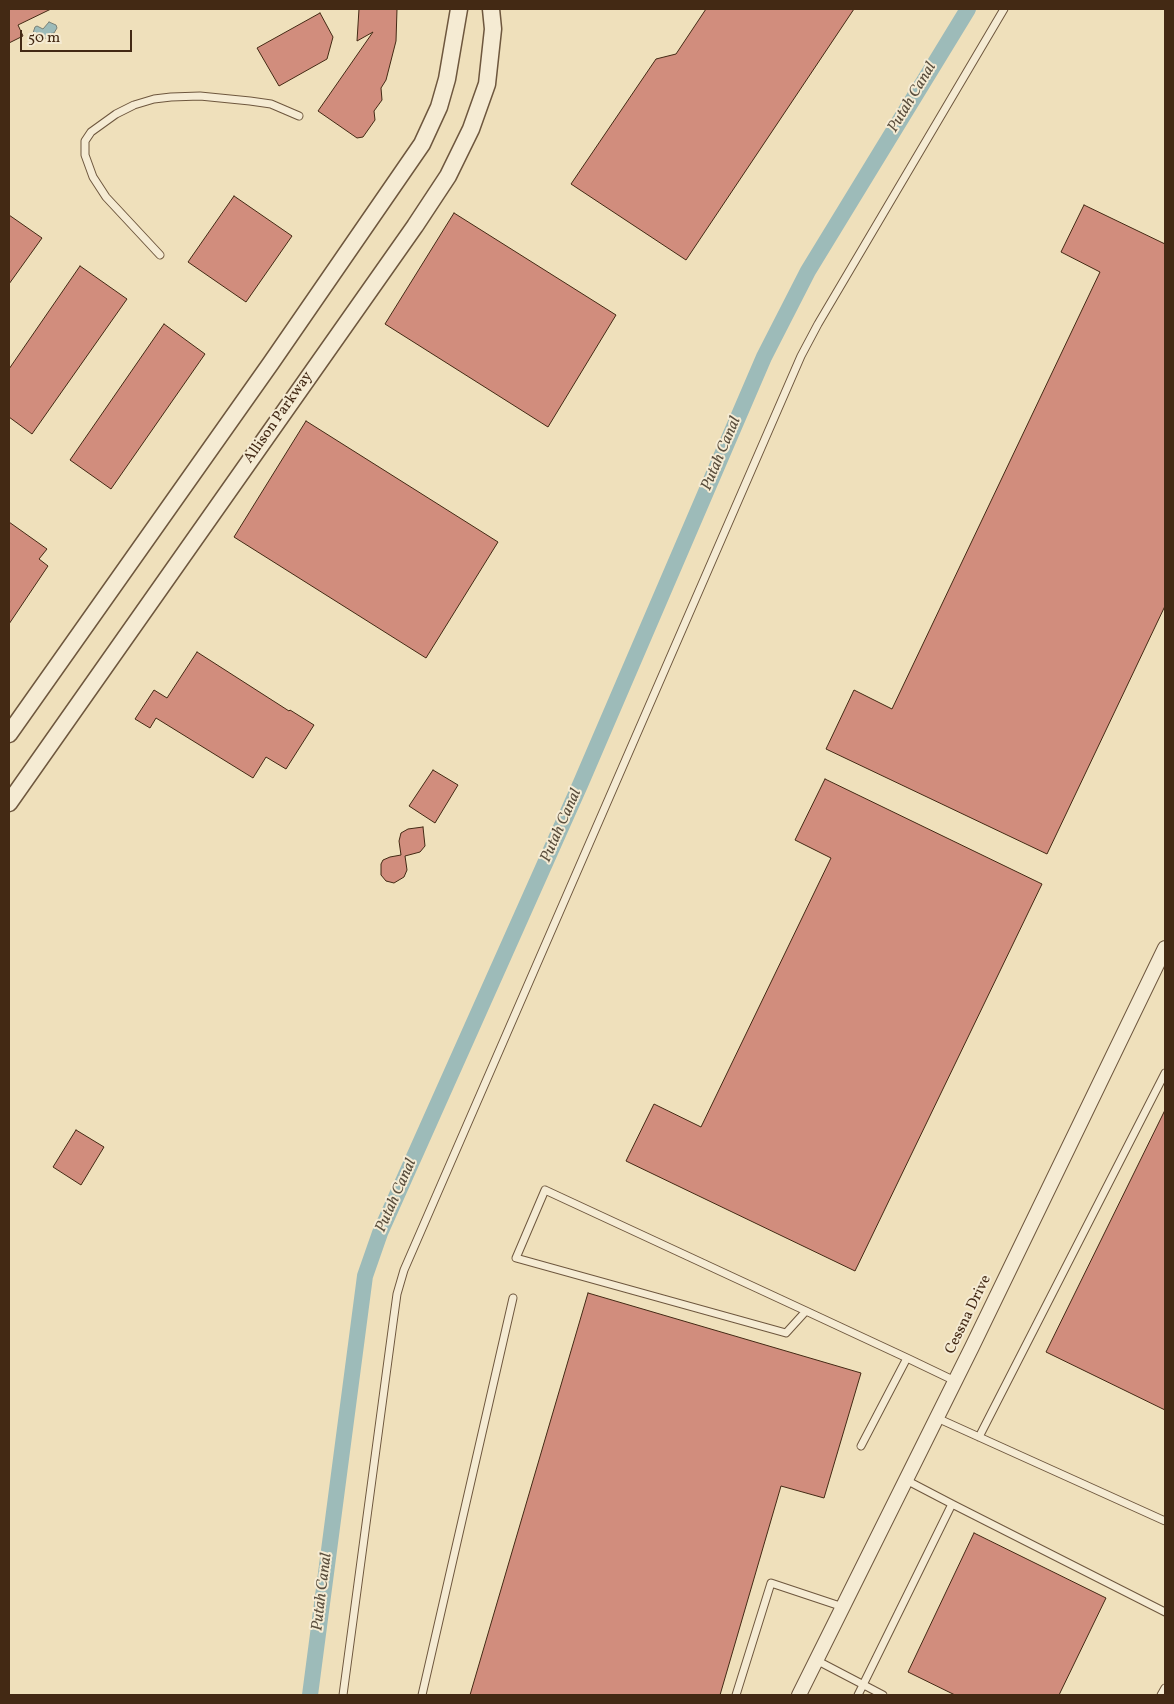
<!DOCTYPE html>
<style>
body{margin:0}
#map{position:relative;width:1174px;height:1704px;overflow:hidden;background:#efe0bb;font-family:Vollkorn,serif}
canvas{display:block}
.frame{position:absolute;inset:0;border:10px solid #432914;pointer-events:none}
.scale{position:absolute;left:20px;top:30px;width:112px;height:22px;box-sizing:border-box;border:2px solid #432914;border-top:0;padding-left:6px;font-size:15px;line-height:18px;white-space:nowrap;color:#432914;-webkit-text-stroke:4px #f5ebd3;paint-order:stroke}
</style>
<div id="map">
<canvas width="1174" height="1704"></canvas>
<div class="frame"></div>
<div class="scale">50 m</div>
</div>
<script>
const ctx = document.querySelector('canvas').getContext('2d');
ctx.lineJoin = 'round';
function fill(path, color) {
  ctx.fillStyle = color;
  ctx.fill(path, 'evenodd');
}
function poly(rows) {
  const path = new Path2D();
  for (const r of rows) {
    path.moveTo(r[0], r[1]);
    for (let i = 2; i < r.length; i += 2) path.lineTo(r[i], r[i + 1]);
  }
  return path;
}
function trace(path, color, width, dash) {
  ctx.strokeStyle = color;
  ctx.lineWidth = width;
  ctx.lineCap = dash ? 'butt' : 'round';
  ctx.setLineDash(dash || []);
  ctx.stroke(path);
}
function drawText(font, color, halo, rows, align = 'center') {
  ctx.font = font + ' Vollkorn,serif';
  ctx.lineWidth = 4;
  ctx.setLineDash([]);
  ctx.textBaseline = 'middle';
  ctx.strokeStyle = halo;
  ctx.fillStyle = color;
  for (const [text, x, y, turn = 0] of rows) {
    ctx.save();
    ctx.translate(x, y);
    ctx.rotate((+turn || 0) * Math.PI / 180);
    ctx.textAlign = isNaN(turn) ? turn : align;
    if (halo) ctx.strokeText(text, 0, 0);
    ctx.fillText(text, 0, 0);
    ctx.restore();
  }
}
const water = poly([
 [49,22,56,25,57,28,54,33,47,34,45,39,34,36,33,33,35,27,37,26,43,29,49,22]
]);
fill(water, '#9dbbb9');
trace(water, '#798177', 1);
trace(poly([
 [310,1695,365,1276,380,1233,580,785,764,357,808,271,968,9]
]), '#9dbbb9', 16);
const building = poly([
 [9,9,51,9,18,25,23,36,9,43,9,9],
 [359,9,397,9,396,41,386,80,381,88,382,100,374,111,375,120,363,137,357,138,318,111,373,32,357,41,359,9],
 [706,9,854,9,686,260,571,184,656,59,676,54,706,9],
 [320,13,333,37,327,59,279,86,257,48,320,13],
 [234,196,292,236,246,302,188,262,234,196],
 [1084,205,1165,244,1165,606,1047,854,826,749,854,690,892,709,1100,272,1061,252,1084,205],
 [454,213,616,315,548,427,385,324,454,213],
 [9,215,42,238,9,284,9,215],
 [80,266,127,299,32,434,9,417,9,369,80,266],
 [164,324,205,354,111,489,70,460,164,324],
 [306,421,498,542,426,658,234,537,306,421],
 [9,522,47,549,39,559,48,566,9,624,9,522],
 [197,652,289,711,290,710,314,725,286,769,266,757,253,778,156,718,150,728,135,719,154,690,167,698,197,652],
 [433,770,458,785,435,823,409,806,433,770],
 [825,779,1042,884,855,1271,626,1161,654,1104,701,1127,831,858,795,840,825,779],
 [423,827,425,846,420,852,405,856,407,870,404,877,394,883,386,881,381,875,381,864,383,860,390,857,401,855,399,841,401,833,408,829,423,827],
 [1165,1110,1165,1410,1046,1352,1165,1110],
 [76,1130,104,1147,81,1185,53,1167,76,1130],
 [588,1293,861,1373,824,1498,781,1486,720,1695,470,1695,588,1293],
 [974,1533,1106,1598,1059,1695,955,1695,908,1672,974,1533]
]);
fill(building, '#d18d7d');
trace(building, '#432914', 1);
const service = poly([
 [160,255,106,197,93,177,85,155,85,141,91,132,116,114,134,105,154,99,171,97,200,96,250,101,271,104,299,116],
 [806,1311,786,1333,516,1258,545,1190,806,1311,907,1358,955,1381],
 [937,1418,1165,1521],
 [979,1437,1165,1073],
 [861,1446,907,1358],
 [906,1480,952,1504],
 [816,1660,883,1695],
 [343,1695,393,1323,397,1294,404,1270,801,356,818,324,1004,9],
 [422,1695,513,1298],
 [736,1695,771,1583,843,1607],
 [858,1695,952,1504,1165,1612],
 [1161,1695,1165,1688]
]);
const minor = poly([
 [799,1695,972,1347,1165,948]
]);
const tertiary = poly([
 [9,734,271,363,422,144,439,107,447,79,459,9],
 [9,803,415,226,448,176,471,129,487,84,493,29,491,9]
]);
trace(service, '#6e573e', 9);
trace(minor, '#6e573e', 16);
trace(tertiary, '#6e573e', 19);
trace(service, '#f5ebd3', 7);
trace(minor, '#f5ebd3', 14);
trace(tertiary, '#f5ebd3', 16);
drawText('15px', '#432914', '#f5ebd3', [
 ["Allison Parkway",279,418,-55],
 ["Cessna Drive",969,1315,-64]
]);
drawText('italic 16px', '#5a4e3d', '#f5ebd3', [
 ["Putah Canal",913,98,-59],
 ["Putah Canal",722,454,-67],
 ["Putah Canal",562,826,-66],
 ["Putah Canal",397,1196,-66],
 ["Putah Canal",323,1592,-83]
]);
</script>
